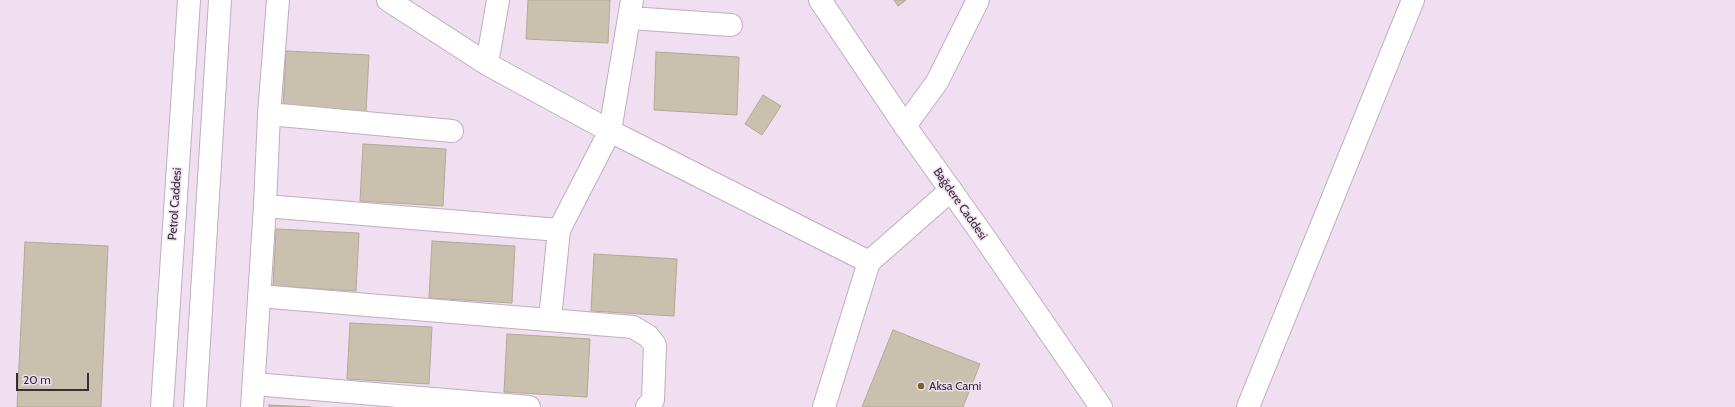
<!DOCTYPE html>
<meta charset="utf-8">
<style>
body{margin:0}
#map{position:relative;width:1735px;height:407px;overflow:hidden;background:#f0dff0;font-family:Cabin,sans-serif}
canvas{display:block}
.scale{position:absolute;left:16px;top:373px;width:73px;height:18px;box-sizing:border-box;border:2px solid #342d34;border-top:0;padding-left:5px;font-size:12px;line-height:14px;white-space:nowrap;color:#342d34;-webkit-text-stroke:3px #f0dff0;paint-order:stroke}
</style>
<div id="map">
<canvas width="1735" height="407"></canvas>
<div class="scale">20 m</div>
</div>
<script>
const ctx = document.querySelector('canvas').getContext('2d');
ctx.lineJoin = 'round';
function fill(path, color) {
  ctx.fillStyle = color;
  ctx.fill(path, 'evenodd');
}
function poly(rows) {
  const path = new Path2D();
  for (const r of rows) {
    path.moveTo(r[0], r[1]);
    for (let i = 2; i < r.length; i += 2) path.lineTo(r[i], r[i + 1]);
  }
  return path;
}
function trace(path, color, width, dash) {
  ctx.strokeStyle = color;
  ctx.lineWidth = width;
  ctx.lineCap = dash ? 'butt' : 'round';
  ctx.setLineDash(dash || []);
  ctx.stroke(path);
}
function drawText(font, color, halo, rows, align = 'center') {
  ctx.font = font + ' Cabin,sans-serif';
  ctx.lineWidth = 3;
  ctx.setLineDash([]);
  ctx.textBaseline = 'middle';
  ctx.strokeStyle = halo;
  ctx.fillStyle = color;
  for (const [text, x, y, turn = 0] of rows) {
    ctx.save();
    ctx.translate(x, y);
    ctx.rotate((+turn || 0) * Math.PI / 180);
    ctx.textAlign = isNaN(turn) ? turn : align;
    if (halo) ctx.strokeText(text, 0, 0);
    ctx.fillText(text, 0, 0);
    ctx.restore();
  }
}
const building = poly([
 [528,0,610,0,608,43,526,39,528,0],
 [894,0,906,0,898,6,894,0],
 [286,51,369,55,366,113,283,108,286,51],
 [656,52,739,57,737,115,654,110,656,52],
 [763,95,781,106,762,135,745,124,763,95],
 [363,144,446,149,443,206,360,201,363,144],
 [276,229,359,233,356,291,273,286,276,229],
 [432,241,515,246,512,303,429,298,432,241],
 [25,242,108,246,101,407,17,407,25,242],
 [594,254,677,259,674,316,591,311,594,254],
 [350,323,432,327,429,384,347,379,350,323],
 [893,330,980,364,963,407,862,407,893,330],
 [507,334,590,339,587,397,504,392,507,334],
 [269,405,311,407,269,407,269,405]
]);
fill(building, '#c9c1ad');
trace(building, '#b1a995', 1);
const minor = poly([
 [388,0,487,64,610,131,869,262,951,190],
 [630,18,731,25],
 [487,64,498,0],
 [269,114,452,131],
 [905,126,937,82,978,0],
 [265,206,559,230],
 [259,296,633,327,648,336,655,345,653,400,647,407],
 [550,319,559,230,610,131,632,0],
 [254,384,529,407],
 [252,407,265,206,269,114,278,0],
 [824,407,869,262],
 [1248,407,1413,0]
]);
const secondary = poly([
 [820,0,905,126,982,234,1101,407],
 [162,407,189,0],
 [195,407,220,0]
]);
trace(minor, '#beaebe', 24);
trace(secondary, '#beaebe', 24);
trace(minor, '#fff', 22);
trace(secondary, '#fff', 22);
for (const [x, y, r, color] of [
 [921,386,4,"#756230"]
]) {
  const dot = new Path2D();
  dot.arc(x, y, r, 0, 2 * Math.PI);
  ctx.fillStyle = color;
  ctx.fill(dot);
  trace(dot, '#f0dff0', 1.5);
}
drawText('12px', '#342d34', '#f0dff0', [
 ["Petrol Caddesi",175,204,-86],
 ["Bağdere Caddesi",960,204,55]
]);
drawText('12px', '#342d34', '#f0dff0', [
 ["Aksa Cami",929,386]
], 'left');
</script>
